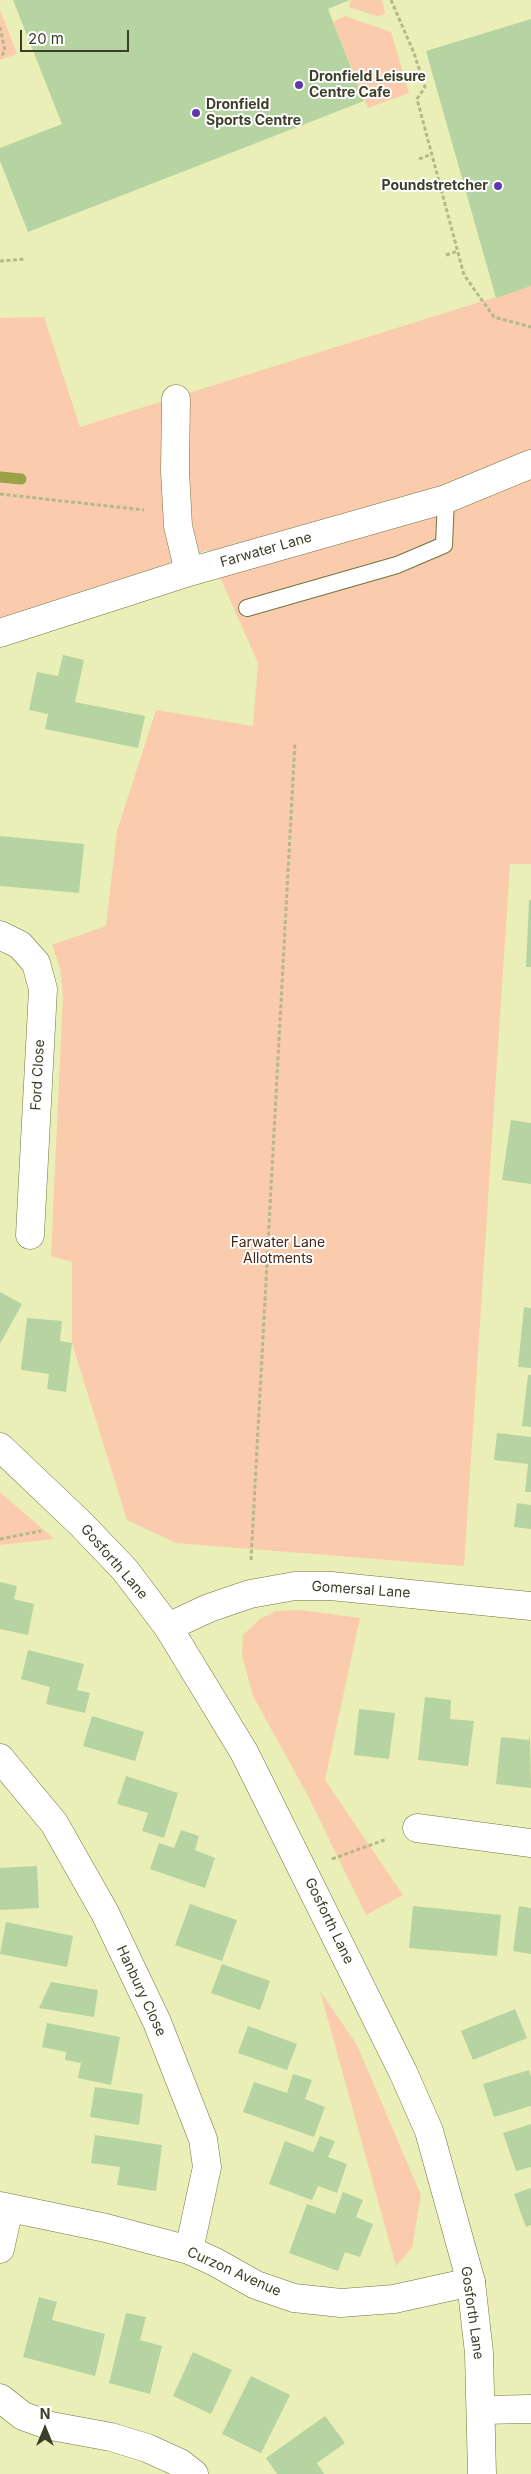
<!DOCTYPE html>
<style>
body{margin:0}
#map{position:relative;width:531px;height:2474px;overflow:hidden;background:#e9efb6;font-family:Inter,sans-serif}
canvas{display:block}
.north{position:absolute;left:20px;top:2404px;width:50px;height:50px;-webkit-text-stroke:4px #fff;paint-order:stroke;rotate:0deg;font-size:14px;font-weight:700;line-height:20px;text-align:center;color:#3c3f28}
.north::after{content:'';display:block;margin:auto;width:18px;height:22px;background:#3c3f28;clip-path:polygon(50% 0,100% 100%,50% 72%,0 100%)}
.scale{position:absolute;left:20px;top:30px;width:109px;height:22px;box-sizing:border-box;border:2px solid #3c3f28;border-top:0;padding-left:6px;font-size:15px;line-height:18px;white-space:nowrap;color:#3c3f28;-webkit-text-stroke:4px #fff;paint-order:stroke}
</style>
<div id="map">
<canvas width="531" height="2474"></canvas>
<div class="north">N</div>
<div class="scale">20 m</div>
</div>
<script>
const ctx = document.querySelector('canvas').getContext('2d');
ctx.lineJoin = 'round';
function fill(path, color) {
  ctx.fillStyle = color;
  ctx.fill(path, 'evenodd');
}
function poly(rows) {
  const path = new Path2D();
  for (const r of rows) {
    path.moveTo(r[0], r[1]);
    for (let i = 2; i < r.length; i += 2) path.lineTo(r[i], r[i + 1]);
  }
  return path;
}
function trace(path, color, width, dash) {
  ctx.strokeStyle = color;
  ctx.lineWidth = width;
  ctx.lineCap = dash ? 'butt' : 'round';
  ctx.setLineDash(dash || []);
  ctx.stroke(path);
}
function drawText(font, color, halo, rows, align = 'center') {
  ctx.font = font + ' Inter,sans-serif';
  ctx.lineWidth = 4;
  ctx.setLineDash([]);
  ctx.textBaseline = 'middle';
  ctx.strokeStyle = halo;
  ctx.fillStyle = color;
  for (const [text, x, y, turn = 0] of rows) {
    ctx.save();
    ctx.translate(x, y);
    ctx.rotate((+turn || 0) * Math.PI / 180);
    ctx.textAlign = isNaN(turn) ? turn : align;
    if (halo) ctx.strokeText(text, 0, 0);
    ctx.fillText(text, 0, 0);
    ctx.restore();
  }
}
fill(poly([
 [351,0,382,0,385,12,384,15,377,16,349,7],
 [0,10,17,54,0,60],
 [345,16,391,32,409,93,368,108,333,22],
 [531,286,531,864,510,864,464,1566,176,1543,127,1520,72,1343,72,1262,51,1256,63,995,60,968,52,945,106,926,117,831,156,710,253,726,258,663,208,550,0,620,0,318,44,317,80,427],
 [0,1492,54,1539,0,1545],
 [299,1610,360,1618,325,1780,403,1895,366,1915,307,1794,253,1696,242,1655,243,1635,260,1619,276,1611],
 [320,1991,357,2045,421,2195,412,2248,396,2266]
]), '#fbcbad');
trace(poly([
 [0,477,21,479]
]), '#9ba147', 11);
fill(poly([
 [13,0,350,0,328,9,364,101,28,232,0,161,0,148,62,124],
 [531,19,531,286,496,298,426,51],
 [63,655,84,660,75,702,145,716,138,748,45,729,48,714,29,710,37,672,58,676],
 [0,836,84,844,79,893,0,886],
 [529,900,531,900,531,967,526,967],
 [511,1120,531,1123,531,1184,502,1180],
 [0,1292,22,1304,0,1344],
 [524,1307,531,1308,531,1368,518,1367],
 [27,1318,62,1321,60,1341,72,1343,66,1392,47,1389,49,1374,21,1370],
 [528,1375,531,1375,531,1427,522,1426],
 [497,1433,531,1437,531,1492,525,1492,528,1464,494,1460],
 [517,1503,531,1505,531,1529,514,1527],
 [0,1582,17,1586,14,1599,34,1604,28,1635,0,1629],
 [28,1650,84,1664,77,1690,90,1693,85,1713,46,1704,50,1687,21,1679],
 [425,1697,451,1700,450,1719,474,1721,468,1766,418,1760],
 [359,1709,395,1713,389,1759,354,1755],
 [92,1716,144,1732,135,1761,83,1746],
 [530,1734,531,1788,496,1784,501,1737,529,1740],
 [126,1776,178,1793,164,1838,142,1831,148,1813,117,1804],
 [181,1830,199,1836,195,1850,215,1858,205,1888,150,1869,159,1843,174,1848],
 [37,1866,39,1908,0,1910,0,1868],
 [190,1904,237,1920,222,1961,175,1945],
 [413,1906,501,1915,497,1956,409,1948],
 [519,1906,531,1908,531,1954,513,1951],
 [6,1922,73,1936,67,1967,0,1954],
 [222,1964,270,1981,260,2010,211,1993],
 [51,1982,98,1990,94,2017,39,2008],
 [515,2009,527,2038,473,2060,461,2031],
 [47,2023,120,2037,111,2085,78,2078,81,2063,65,2060,66,2052,42,2047],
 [248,2026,297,2044,287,2070,238,2053],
 [529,2070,531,2077,531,2106,494,2117,483,2084],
 [293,2074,312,2080,305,2099,325,2107,314,2137,243,2112,254,2082,287,2093],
 [95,2087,143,2094,139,2125,90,2117],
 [531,2124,531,2167,516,2171,503,2133],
 [95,2135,162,2145,156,2191,117,2185,120,2167,91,2163],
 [320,2136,335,2141,328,2157,347,2164,337,2193,318,2186,312,2200,269,2184,285,2141,313,2152],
 [531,2188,531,2225,526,2227,514,2194],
 [343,2192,363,2200,356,2217,373,2224,360,2257,345,2252,338,2271,289,2253,307,2204,335,2214],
 [39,2297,57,2302,52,2320,105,2334,95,2376,23,2357],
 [126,2313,146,2317,140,2340,162,2346,150,2394,109,2383],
 [193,2352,232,2370,211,2414,173,2396],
 [251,2376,290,2395,261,2453,222,2434],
 [325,2416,345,2443,317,2463,324,2474,277,2474,266,2458]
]), '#b6d4a2');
const service = poly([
 [247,608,397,565,444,545,446,499]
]);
const minor = poly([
 [176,399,175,471,178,526,189,572],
 [0,633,189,572,446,499,531,464],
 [0,935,20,945,36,963,43,989,30,1235],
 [168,1627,209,1608,250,1594,295,1586,331,1586,531,1606],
 [0,1758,54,1823,105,1913,157,2022,203,2139,207,2167,189,2250],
 [417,1828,531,1843],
 [0,2206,106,2228,189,2250,215,2262,256,2285,294,2298,341,2303,394,2299,471,2282],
 [0,2249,9,2208],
 [0,2398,23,2416,51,2426,111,2437,147,2448,180,2463,194,2474],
 [482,2410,531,2409]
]);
const tertiary = poly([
 [0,1447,81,1524,125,1570,168,1627,244,1752,403,2072,429,2131,471,2282,479,2353,482,2474]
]);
trace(service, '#70743f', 18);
trace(minor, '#70743f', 29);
trace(tertiary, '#70743f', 29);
trace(poly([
 [391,0,414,53,425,87,417,99,464,275,494,317,531,327],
 [0,27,5,51,0,58],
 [419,159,432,154],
 [446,255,458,251],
 [0,261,26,259],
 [0,494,144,510],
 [0,1539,41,1531],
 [251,1560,295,742],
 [332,1859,387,1839]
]), '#b4b98b', 3, [4, 2.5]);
trace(service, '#fff', 16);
trace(minor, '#fff', 28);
trace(tertiary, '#fff', 28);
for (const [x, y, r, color] of [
 [299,85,5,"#5f38b0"],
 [196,113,5,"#5f38b0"],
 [498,186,5,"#5f38b0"]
]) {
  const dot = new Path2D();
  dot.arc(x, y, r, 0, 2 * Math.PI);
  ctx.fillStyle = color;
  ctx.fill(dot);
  trace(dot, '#fff', 2);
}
drawText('bold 14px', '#3c3f28', '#fff', [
 ["Dronfield Leisure",309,77],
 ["Centre Cafe",309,93],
 ["Dronfield",206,105],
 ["Sports Centre",206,121],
 ["Poundstretcher",488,186,"right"]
], 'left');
drawText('14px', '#3c3f28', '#fff', [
 ["Farwater Lane",266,550,-16],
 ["Ford Close",38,1075,-87],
 ["Gosforth Lane",114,1562,49],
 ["Gomersal Lane",361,1590,4],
 ["Gosforth Lane",329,1921,64],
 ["Hanbury Close",141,1991,65],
 ["Curzon Avenue",234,2272,24],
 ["Gosforth Lane",472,2313,82]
]);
drawText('14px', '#462711', '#fff', [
 ["Farwater Lane",278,1243],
 ["Allotments",278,1259]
]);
</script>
